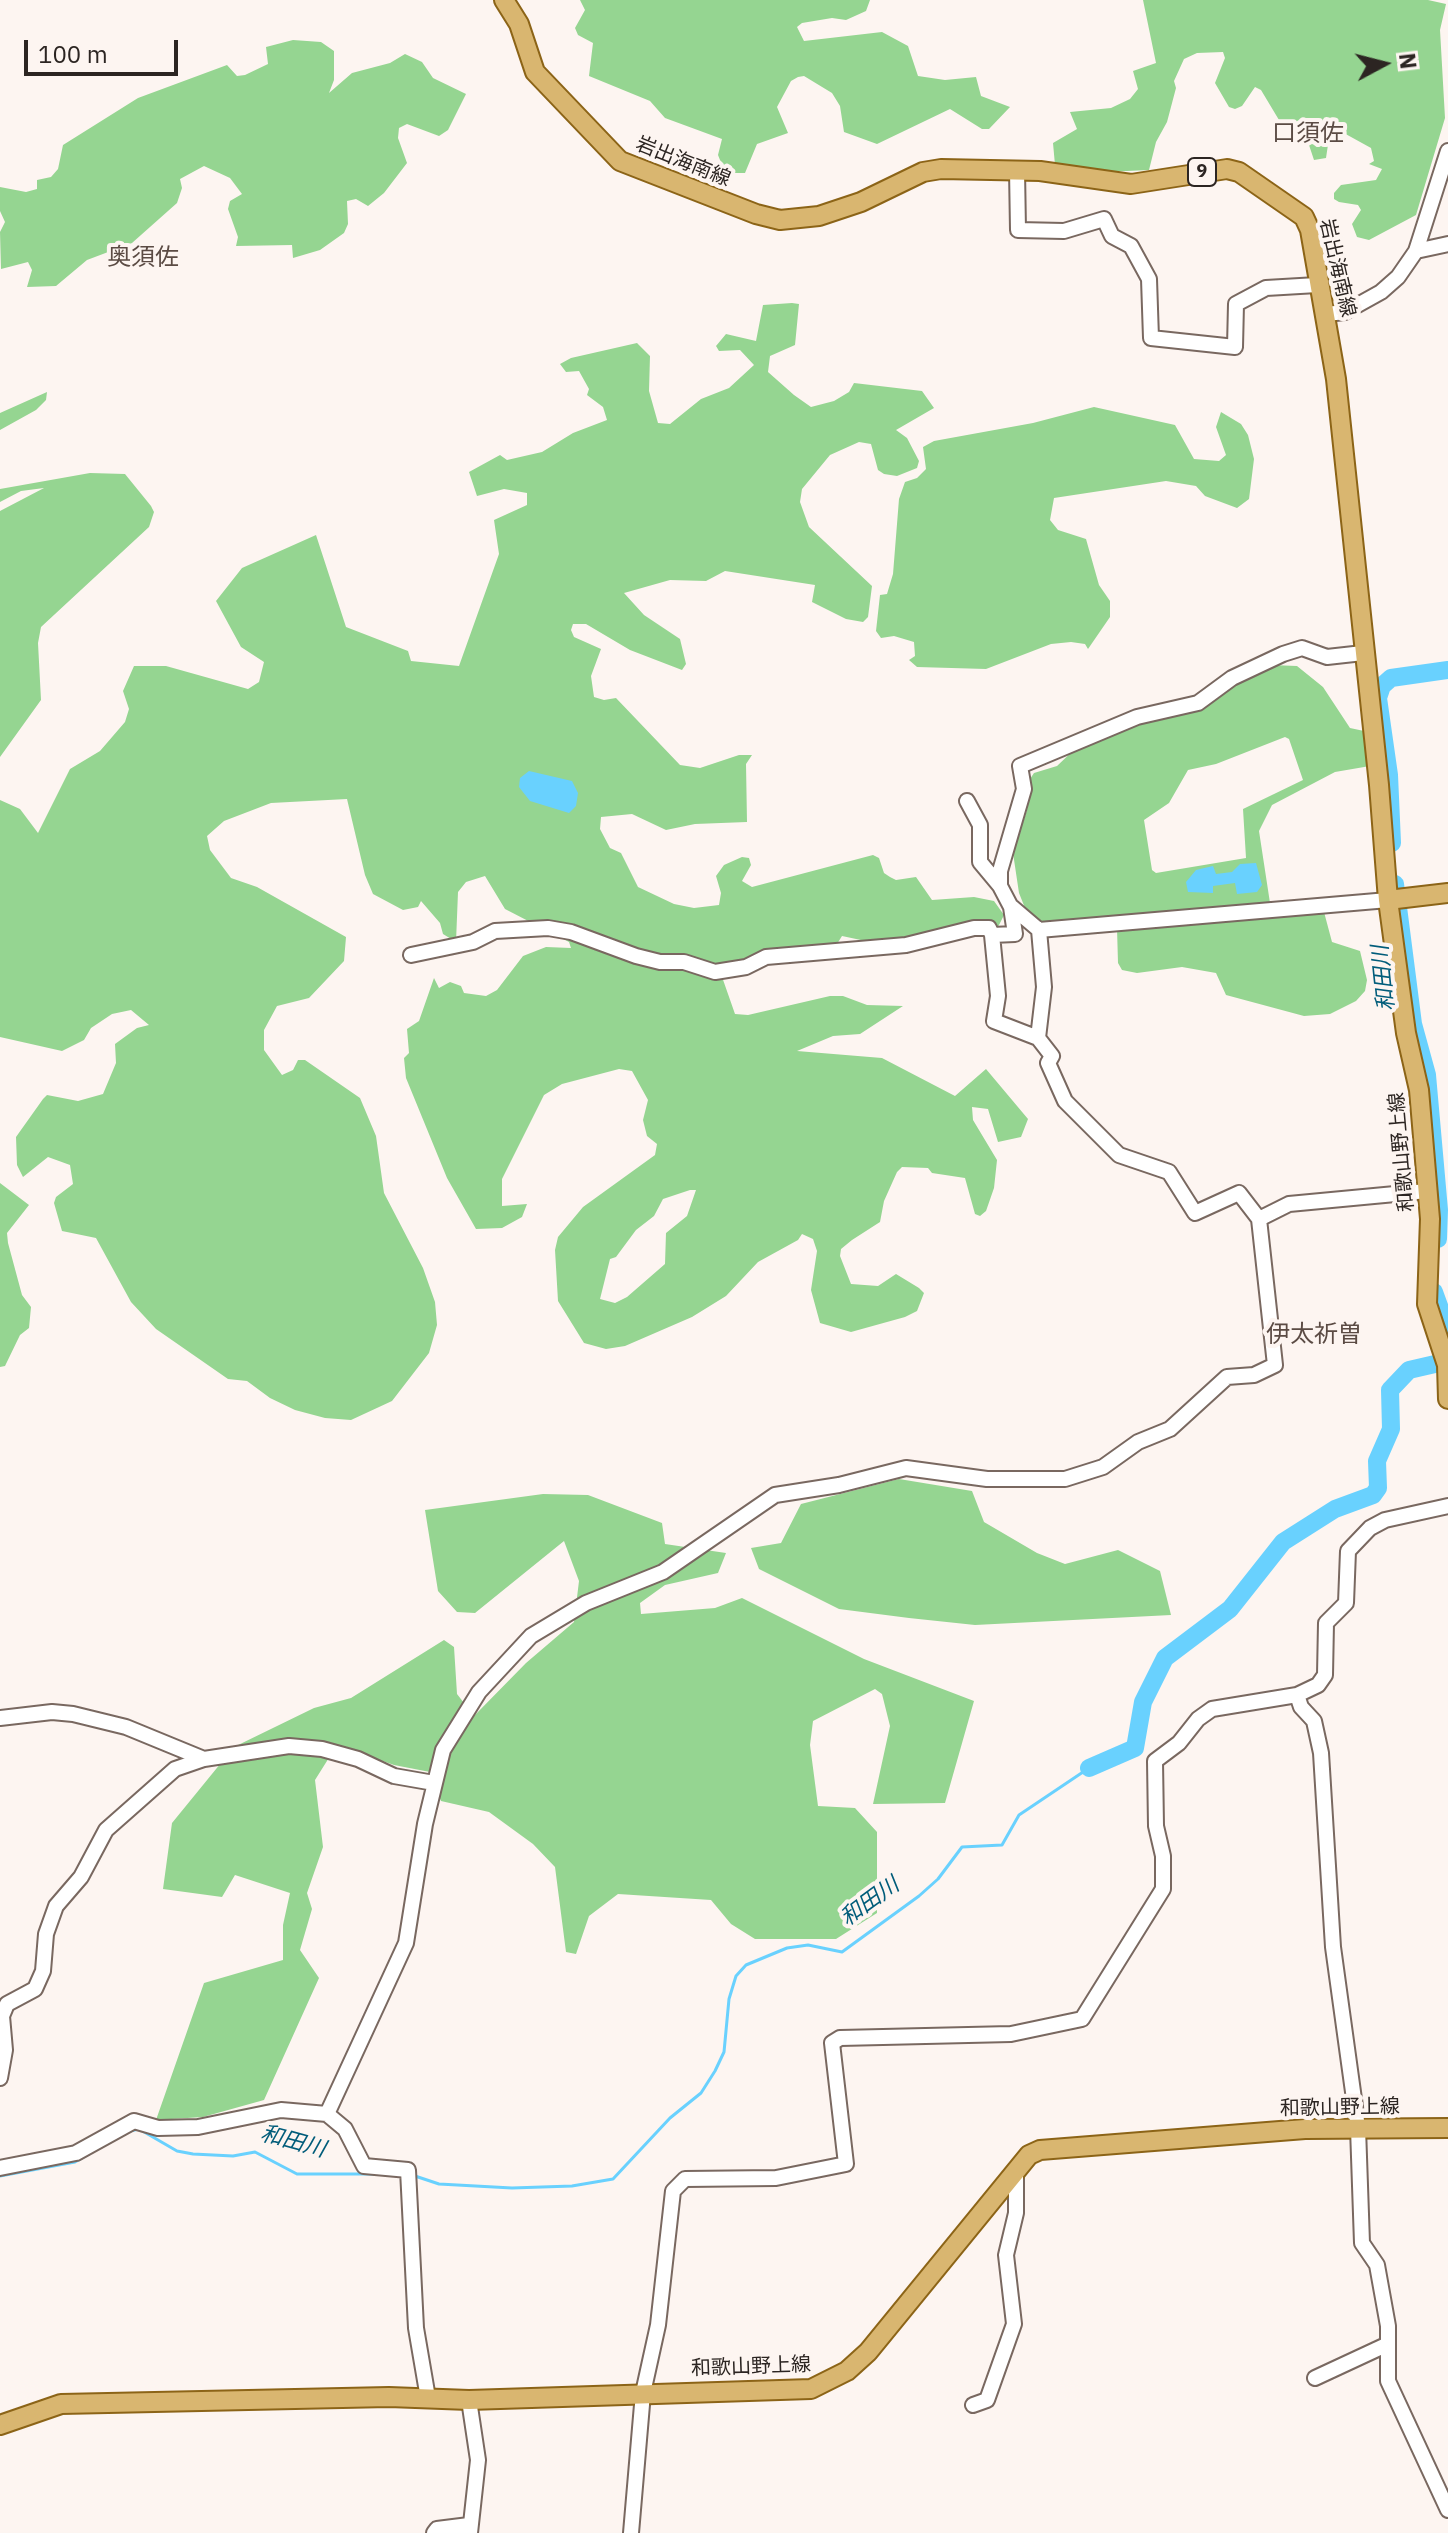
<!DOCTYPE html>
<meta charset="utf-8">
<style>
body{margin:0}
#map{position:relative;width:1448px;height:2533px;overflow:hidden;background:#fdf5f1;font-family:"IBM Plex Sans",sans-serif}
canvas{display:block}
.north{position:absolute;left:1344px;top:24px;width:80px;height:80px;-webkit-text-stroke:6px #fdf5f1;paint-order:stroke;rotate:83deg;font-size:22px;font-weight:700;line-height:32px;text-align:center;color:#2c2522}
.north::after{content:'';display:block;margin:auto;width:28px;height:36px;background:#2c2522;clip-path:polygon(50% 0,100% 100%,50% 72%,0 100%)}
.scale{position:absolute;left:24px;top:40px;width:154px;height:36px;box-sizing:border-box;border:4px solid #2c2522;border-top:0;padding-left:10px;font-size:24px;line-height:28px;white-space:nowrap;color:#2c2522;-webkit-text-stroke:6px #fdf5f1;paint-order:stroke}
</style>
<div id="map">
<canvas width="1448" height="2533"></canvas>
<div class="north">N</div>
<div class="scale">100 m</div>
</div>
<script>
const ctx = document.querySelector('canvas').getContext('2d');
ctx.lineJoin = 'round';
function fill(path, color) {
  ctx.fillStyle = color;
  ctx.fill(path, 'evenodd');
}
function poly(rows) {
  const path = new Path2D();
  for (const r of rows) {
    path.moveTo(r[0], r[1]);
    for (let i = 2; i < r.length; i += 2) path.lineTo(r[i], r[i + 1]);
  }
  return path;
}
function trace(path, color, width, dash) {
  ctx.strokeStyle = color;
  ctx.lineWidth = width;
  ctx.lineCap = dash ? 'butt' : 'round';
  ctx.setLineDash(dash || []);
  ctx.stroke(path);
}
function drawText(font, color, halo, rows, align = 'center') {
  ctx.font = font + ' "IBM Plex Sans","Noto Sans JP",sans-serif';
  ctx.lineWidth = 8;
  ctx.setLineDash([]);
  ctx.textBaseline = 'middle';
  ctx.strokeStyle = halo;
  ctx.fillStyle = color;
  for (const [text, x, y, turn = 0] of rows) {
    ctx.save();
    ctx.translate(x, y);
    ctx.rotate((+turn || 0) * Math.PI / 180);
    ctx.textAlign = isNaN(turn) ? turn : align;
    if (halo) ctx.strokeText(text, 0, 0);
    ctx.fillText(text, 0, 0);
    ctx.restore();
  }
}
fill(poly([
 [580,0,870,0,866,11,846,20,832,18,802,23,797,27,804,41,882,32,908,46,918,76,945,80,976,77,981,96,1010,107,989,129,982,129,950,109,877,144,844,132,840,106,832,93,804,76,798,77,791,81,777,107,788,133,757,144,745,173,730,173,724,170,718,155,722,139,665,118,650,101,589,76,593,43,578,35,575,28,585,10],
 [1143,0,1428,0,1446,4,1440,30,1445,118,1416,215,1369,240,1357,237,1352,224,1361,210,1358,205,1339,202,1334,199,1334,193,1341,185,1376,180,1382,169,1369,164,1374,161,1371,148,1342,132,1329,138,1326,158,1314,160,1308,142,1279,120,1261,90,1255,87,1242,106,1235,109,1229,107,1215,83,1225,58,1223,52,1197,53,1184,59,1174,81,1176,88,1167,122,1156,142,1149,170,1105,172,1055,165,1053,143,1077,129,1070,112,1111,108,1130,99,1138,89,1133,71,1156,63],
 [293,40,321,42,334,51,334,80,329,93,352,73,390,63,405,54,422,62,433,78,466,94,448,130,439,136,407,124,399,128,398,138,407,163,384,193,368,206,356,199,347,201,348,224,344,233,320,250,293,258,292,245,236,246,238,237,228,209,230,201,242,194,230,178,204,166,180,179,182,188,177,203,132,243,87,260,56,286,27,287,32,270,28,262,1,269,0,232,5,222,0,211,0,187,26,192,37,189,37,180,51,177,58,169,63,145,138,98,227,65,237,76,245,75,268,64,266,47],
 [792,303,799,304,795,345,770,356,768,372,794,395,811,407,834,401,849,392,854,383,922,391,934,408,896,430,907,438,919,461,917,468,897,476,884,474,878,470,871,444,859,442,830,455,802,489,800,502,809,527,872,586,868,617,863,622,846,619,812,602,815,585,725,571,706,581,670,580,624,593,644,615,680,639,686,664,682,670,630,650,586,624,573,624,571,630,574,637,601,649,591,676,594,697,604,700,616,698,680,765,700,768,739,755,752,755,746,764,747,822,695,824,666,830,632,814,601,817,600,829,610,848,621,853,638,887,674,904,694,908,719,905,721,893,716,876,724,865,742,857,749,858,751,865,742,881,752,887,873,855,879,858,884,873,890,877,896,880,916,877,932,900,974,897,994,901,1004,915,998,927,875,943,842,936,837,944,721,974,735,1014,748,1015,830,996,843,996,867,1005,903,1006,860,1034,833,1036,797,1051,882,1058,955,1096,986,1069,1028,1119,1021,1137,998,1142,988,1109,972,1107,973,1120,997,1160,994,1188,986,1211,980,1216,975,1214,965,1178,932,1173,928,1168,902,1167,897,1172,884,1201,880,1222,852,1240,841,1249,840,1256,851,1284,878,1286,896,1274,919,1288,924,1293,917,1311,905,1317,851,1332,820,1323,811,1290,817,1251,813,1239,802,1234,798,1240,758,1262,726,1296,692,1317,625,1346,606,1349,584,1343,558,1301,555,1250,558,1237,583,1207,655,1155,657,1144,647,1136,643,1120,648,1100,632,1071,619,1069,562,1084,544,1095,502,1179,502,1206,527,1204,522,1217,502,1228,476,1229,447,1178,406,1078,404,1058,409,1053,407,1029,419,1021,434,978,439,988,450,982,461,986,464,993,486,996,497,990,523,956,546,947,571,948,569,942,505,909,485,876,466,882,458,892,456,942,443,934,440,923,421,901,418,907,403,910,373,894,365,875,347,799,271,803,224,821,207,836,210,850,231,878,257,887,346,937,344,961,309,998,277,1006,264,1030,264,1050,282,1075,293,1070,298,1060,305,1060,360,1098,376,1136,384,1193,423,1268,435,1302,437,1325,429,1353,392,1401,351,1420,325,1418,295,1410,270,1398,247,1381,228,1379,156,1329,131,1302,96,1238,62,1231,54,1203,56,1197,73,1184,70,1165,48,1157,23,1177,17,1165,16,1137,43,1099,47,1095,78,1101,103,1094,116,1063,115,1044,137,1028,149,1025,131,1010,112,1014,91,1028,84,1040,62,1051,0,1037,0,800,20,809,38,833,70,769,100,751,125,722,129,709,123,691,134,666,166,666,248,689,259,682,264,662,241,647,216,601,242,568,316,535,346,627,408,651,411,661,459,666,499,554,494,520,527,505,527,493,504,489,477,496,469,472,500,455,507,460,542,452,573,433,607,420,603,407,587,395,589,389,579,371,566,372,560,364,571,358,637,343,650,356,649,391,658,423,670,424,701,399,729,388,754,365,740,350,719,351,716,346,726,334,756,341,763,305],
 [690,1190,696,1190,687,1216,666,1233,665,1264,627,1297,615,1303,600,1299,610,1259,616,1257,636,1230,654,1216,663,1199],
 [47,392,46,400,36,410,0,430,0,413],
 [1094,407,1175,425,1194,459,1219,461,1226,455,1216,427,1221,412,1241,424,1248,435,1254,459,1249,499,1237,508,1205,496,1196,486,1166,481,1054,498,1050,520,1058,530,1086,539,1099,585,1110,601,1110,617,1088,649,1085,644,1071,642,1051,644,986,669,917,667,909,660,915,656,914,642,894,636,881,638,876,631,880,595,887,594,893,574,899,499,905,482,917,478,926,469,923,447,934,441,1033,423],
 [90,473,125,474,151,506,154,512,149,527,41,627,38,643,41,700,0,757,0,511,44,488,21,491,0,502,0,489],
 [1271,665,1297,666,1323,687,1350,728,1364,731,1370,766,1335,772,1272,805,1259,831,1270,903,1111,920,1031,923,1019,893,1013,853,1027,810,1030,779,1034,773,1057,766,1078,746,1220,692],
 [1285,737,1289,739,1303,780,1243,809,1246,858,1156,873,1152,870,1144,820,1169,803,1188,770,1216,764],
 [1324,912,1332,942,1360,951,1367,980,1365,991,1356,1001,1330,1014,1304,1016,1226,995,1216,973,1182,967,1137,973,1122,970,1118,963,1117,928],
 [0,1183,29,1205,7,1233,8,1243,22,1295,31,1307,29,1328,20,1335,5,1366,0,1367],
 [899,1479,972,1491,984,1522,1037,1553,1065,1564,1118,1550,1160,1571,1171,1615,975,1625,909,1618,839,1609,759,1569,751,1548,781,1543,801,1504],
 [543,1494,588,1495,662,1523,665,1544,726,1553,718,1573,665,1585,640,1603,641,1614,715,1608,742,1598,864,1659,974,1701,945,1803,873,1804,890,1726,882,1694,875,1689,813,1721,810,1745,818,1806,855,1808,877,1832,877,1913,836,1939,755,1939,731,1924,711,1900,618,1894,589,1916,576,1954,566,1952,555,1867,533,1844,489,1812,441,1801,430,1772,394,1765,337,1745,315,1780,323,1847,307,1893,312,1909,300,1950,319,1978,264,2100,203,2117,156,2120,204,1983,283,1960,283,1925,290,1893,235,1875,222,1897,163,1889,172,1823,234,1747,314,1708,351,1698,444,1640,454,1647,457,1694,474,1716,526,1663,574,1622,579,1581,564,1541,475,1613,457,1612,438,1591,425,1510]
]), '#95d591');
fill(poly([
 [529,771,572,781,578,793,576,806,569,813,530,801,519,787,520,778],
 [1256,863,1262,885,1257,892,1237,894,1235,883,1213,886,1213,893,1188,892,1186,882,1196,870,1213,866,1216,874,1232,872,1240,864]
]), '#69d1fe');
trace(poly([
 [130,2131,139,2129,177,2151,193,2154,233,2156,255,2152,297,2174,385,2174],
 [412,2175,439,2184,512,2188,572,2186,613,2179,670,2118,701,2093,715,2071,724,2052,729,1999,736,1976,746,1965,787,1948,808,1945,842,1952,919,1896,938,1879,962,1847,1002,1845,1019,1815,1089,1768],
 [0,2176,75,2162,89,2154]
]), '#69d1fe', 3);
trace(poly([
 [1392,843,1389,775,1378,698,1382,686,1391,678,1448,670],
 [1395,884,1413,1024,1427,1075,1439,1210,1438,1239],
 [1434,1292,1448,1331],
 [1089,1768,1135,1748,1143,1702,1165,1658,1230,1609,1283,1542,1335,1509,1373,1495,1378,1488,1377,1461,1391,1429,1390,1390,1409,1370,1448,1361]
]), '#69d1fe', 18);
const minor = poly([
 [1017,170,1018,230,1064,231,1104,219,1112,236,1131,246,1149,279,1151,338,1235,347,1236,304,1266,288,1317,285],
 [1416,251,1448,244],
 [1326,314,1345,312,1381,292,1398,277,1416,251,1448,151],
 [967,801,980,825,980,862,1000,886],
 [1012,907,1039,930,1388,900],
 [992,935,998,996,994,1021,1038,1038],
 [411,955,473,942,495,931,548,928,571,932,636,956,660,962,684,962,715,972,746,967,766,957,906,945,974,928,989,928,992,935,1015,934,1011,907,1000,886,1000,871,1024,789,1020,766,1137,717,1198,703,1232,678,1283,654,1302,648,1327,657,1363,653],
 [1259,1219,1289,1204,1427,1191],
 [1297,1695,1301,1707,1314,1721,1321,1753,1333,1947,1358,2128,1362,2243,1377,2265,1388,2326,1388,2381,1448,2510],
 [0,1718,52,1712,73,1714,126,1727,204,1759],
 [0,2078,5,2050,2,2016,7,2004,35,1989,43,1971,46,1934,56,1906,81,1877,106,1830,175,1769,204,1759,289,1746,322,1749,358,1759,394,1776,434,1783],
 [327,2114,406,1943,425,1824,443,1750,479,1692,531,1636,586,1603,663,1572,775,1495,839,1485,906,1468,987,1479,1065,1479,1103,1467,1138,1442,1170,1429,1227,1377,1254,1375,1275,1365,1259,1219,1239,1193,1195,1213,1169,1172,1119,1155,1065,1101,1048,1063,1052,1056,1038,1038,1044,987,1039,930],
 [0,2168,76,2153,134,2121,158,2128,198,2127,281,2110,327,2114,345,2129,364,2166,408,2170,416,2328,428,2398],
 [1315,2378,1386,2345],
 [469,2400,478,2460,470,2533],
 [973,2405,987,2400,1014,2324,1006,2255,1016,2213,1016,2171],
 [434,2533,437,2529,469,2525],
 [631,2533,643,2393,658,2325,673,2191,685,2179,776,2178,846,2164,832,2043,840,2038,1011,2034,1082,2019,1163,1889,1163,1856,1156,1826,1155,1761,1179,1743,1198,1719,1212,1709,1297,1695,1318,1685,1325,1675,1326,1623,1346,1603,1348,1551,1370,1528,1385,1520,1448,1506]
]);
const major = poly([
 [504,0,519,24,535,72,620,161,756,214,780,220,819,216,861,202,923,172,941,169,1040,171,1131,184,1227,169,1239,172,1304,217,1310,230,1336,379,1379,785,1388,900,1406,1033,1419,1090,1430,1219,1427,1304,1447,1365,1448,1399],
 [1388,900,1448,893],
 [0,2425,61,2404,389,2397,469,2400,811,2389,847,2371,868,2352,1029,2155,1040,2150,1305,2129,1448,2128]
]);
trace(minor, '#796860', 18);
trace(major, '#8c6417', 22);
trace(minor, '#fff', 14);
trace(major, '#d9b670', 18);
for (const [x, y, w] of [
 [1202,172,28]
]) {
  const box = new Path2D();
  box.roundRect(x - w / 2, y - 14, w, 28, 6);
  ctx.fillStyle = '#fdf5f1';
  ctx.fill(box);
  trace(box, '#2c2522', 2);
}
drawText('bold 18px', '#2c2522', null, [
 ["9",1202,172]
]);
drawText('20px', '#2c2522', '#fdf5f1', [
 ["岩出海南線",683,162,22],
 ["岩出海南線",1337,268,77],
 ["和歌山野上線",1402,1152,-95],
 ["和歌山野上線",1340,2108,-1],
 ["和歌山野上線",751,2367,-2]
]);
drawText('italic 22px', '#015c7a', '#fdf5f1', [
 ["和田川",1384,978,-96],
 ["和田川",870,1902,-36],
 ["和田川",293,2142,15]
]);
drawText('24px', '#5b4b44', '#fdf5f1', [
 ["口須佐",1308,134],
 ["奥須佐",143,258],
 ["伊太祈曽",1314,1335]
]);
</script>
